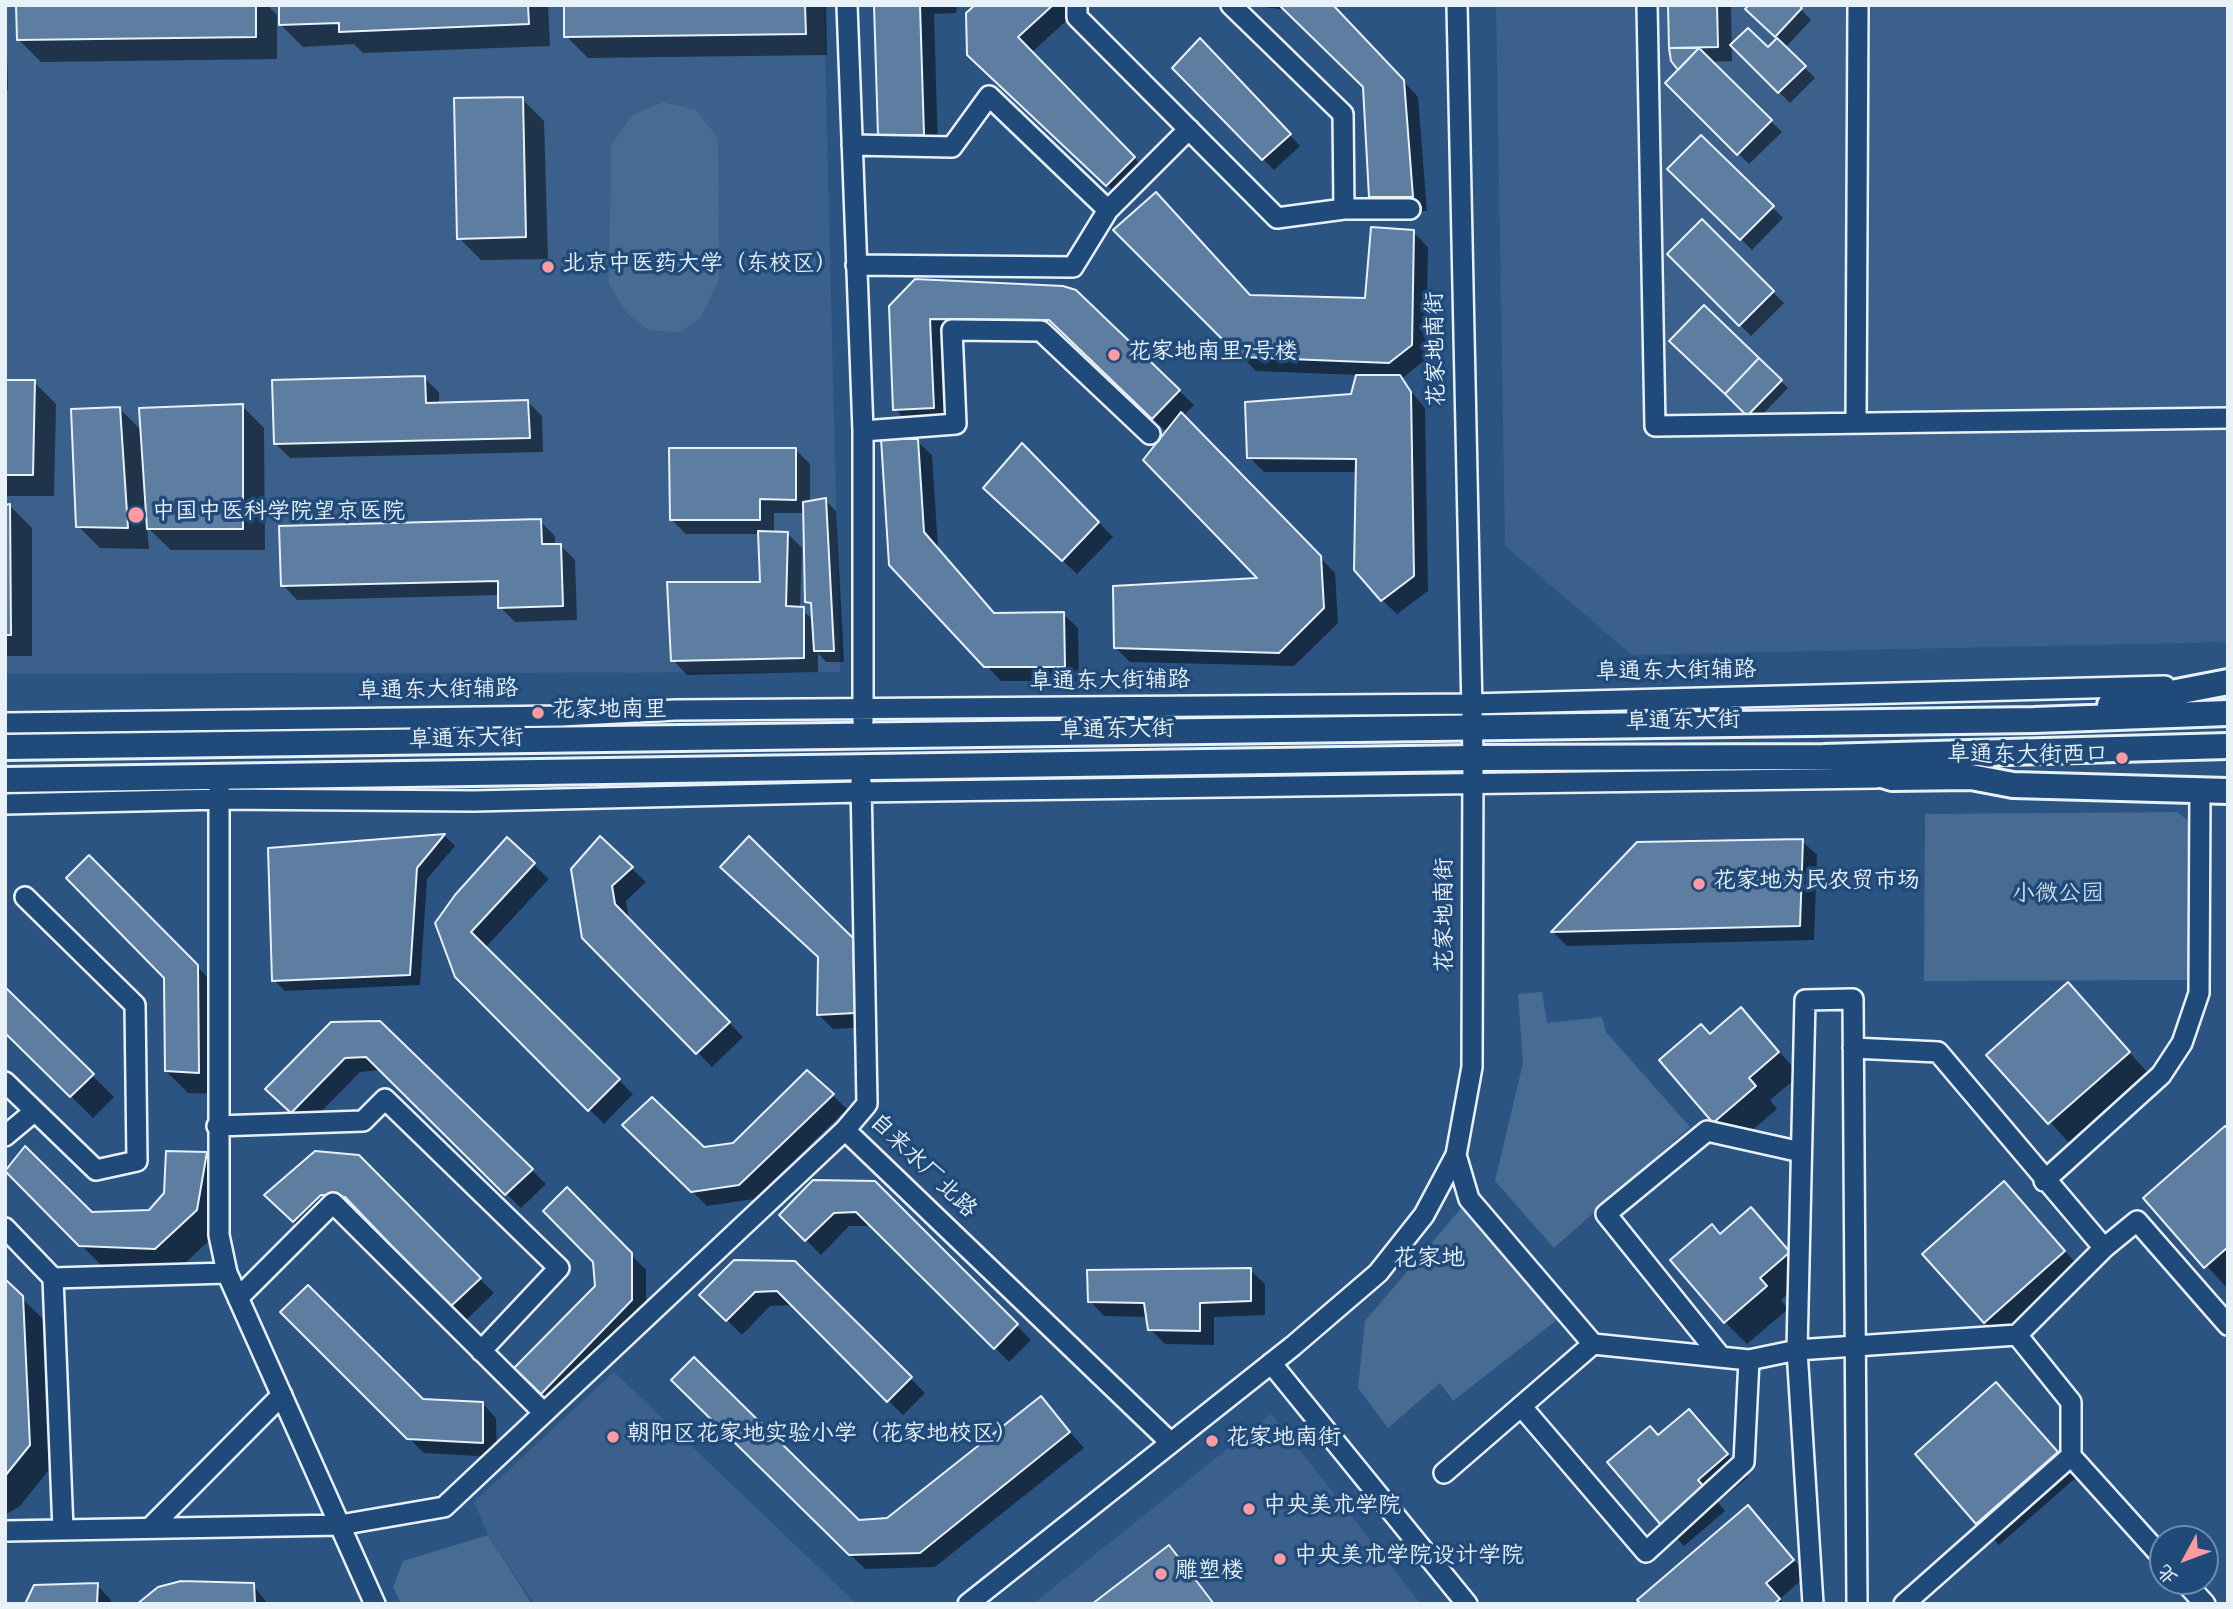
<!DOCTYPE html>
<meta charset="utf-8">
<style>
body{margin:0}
#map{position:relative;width:2233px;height:1609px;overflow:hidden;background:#2b5482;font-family:Dekko,"LXGW WenKai TC",sans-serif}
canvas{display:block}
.frame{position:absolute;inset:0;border:7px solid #e8f1f8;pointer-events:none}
.north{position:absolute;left:2149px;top:1525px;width:70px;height:70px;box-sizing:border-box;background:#1f4a7a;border:2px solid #6f8dac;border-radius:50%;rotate:229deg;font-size:19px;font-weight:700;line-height:28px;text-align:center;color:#e8f1f8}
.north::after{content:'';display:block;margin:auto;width:24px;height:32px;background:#ff9aa2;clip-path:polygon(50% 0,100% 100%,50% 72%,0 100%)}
</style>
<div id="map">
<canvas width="2233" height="1609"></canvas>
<div class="frame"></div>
<div class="north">北</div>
</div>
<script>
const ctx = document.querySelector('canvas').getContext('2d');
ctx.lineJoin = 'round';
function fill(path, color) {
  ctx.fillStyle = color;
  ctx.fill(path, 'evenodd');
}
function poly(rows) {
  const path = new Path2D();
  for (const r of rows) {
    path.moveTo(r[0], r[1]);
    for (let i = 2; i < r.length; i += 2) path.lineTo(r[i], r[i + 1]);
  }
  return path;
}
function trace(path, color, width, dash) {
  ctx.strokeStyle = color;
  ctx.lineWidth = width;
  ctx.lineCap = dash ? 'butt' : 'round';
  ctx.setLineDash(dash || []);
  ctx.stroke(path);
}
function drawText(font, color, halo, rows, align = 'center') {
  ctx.font = font + ' Dekko,"LXGW WenKai TC",sans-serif';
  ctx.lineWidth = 7;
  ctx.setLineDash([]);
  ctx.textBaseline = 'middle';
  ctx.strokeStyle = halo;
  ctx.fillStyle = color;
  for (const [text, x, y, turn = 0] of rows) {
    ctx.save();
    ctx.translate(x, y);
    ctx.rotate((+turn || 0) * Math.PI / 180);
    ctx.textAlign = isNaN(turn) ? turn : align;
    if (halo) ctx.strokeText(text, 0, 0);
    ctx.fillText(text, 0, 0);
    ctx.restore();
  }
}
fill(poly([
 [5,5,824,5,840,672,5,674],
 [1496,5,2228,5,2228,642,1632,655,1505,546],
 [614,1372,857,1604,534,1604,488,1535,474,1502],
 [1271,1414,1421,1604,1033,1604]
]), '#3a608b');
fill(poly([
 [663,102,696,110,718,138,719,279,701,317,680,332,650,331,627,313,609,284,611,145,633,115],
 [2177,812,2190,822,2191,980,1924,981,1925,814],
 [1542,992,1547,1023,1602,1017,1606,1032,1690,1127,1554,1248,1495,1181,1523,1063,1518,994],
 [1469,1199,1567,1312,1453,1401,1440,1383,1388,1428,1358,1388,1365,1321],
 [488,1535,532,1604,401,1604,393,1587,403,1561]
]), '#476b93');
fill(poly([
 [18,5,267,5,277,15,277,59,41,62,19,40],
 [280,5,548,5,550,46,363,53,354,44,303,47,281,25],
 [566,5,826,5,827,55,588,58,566,36],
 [875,5,957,5,956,13,934,14,938,149,894,150,879,136],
 [977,5,1071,5,1076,12,1032,52,1148,172,1122,199,984,69],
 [1251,5,1332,5,1418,97,1427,211,1385,211,1371,196,1365,86,1286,10],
 [1670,5,1731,5,1732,61,1710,62,1782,132,1749,164,1668,83,1681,70,1673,60,1670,48],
 [1797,5,1811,20,1785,48,1815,78,1790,103,1733,45,1768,50,1779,39,1748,9],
 [1210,51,1300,146,1274,170,1174,68],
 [5,55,7,56,8,90,5,90],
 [522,99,544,121,548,259,481,260,459,238],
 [1701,137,1783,218,1752,250,1670,169],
 [1702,222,1784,303,1751,336,1669,254],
 [1115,230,1250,297,1367,300,1413,232,1428,247,1426,359,1404,377,1399,377,1425,408,1428,591,1397,614,1382,600,1357,472,1264,472,1249,457,1353,396,1358,375,1256,371],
 [1075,292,1194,405,1183,416,1335,573,1338,623,1294,666,1130,662,1116,648,1261,580,1167,432,1065,334,944,332,948,422,910,424,895,409,891,307],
 [1704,308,1788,388,1755,422,1672,341],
 [424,378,439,392,439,404,528,402,542,416,543,452,290,458,276,444],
 [5,382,34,382,56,404,54,496,5,496],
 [242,406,264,428,265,550,171,550,147,527,149,549,100,548,78,526,120,409,143,432],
 [917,441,932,455,938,548,996,615,1063,614,1078,628,1079,681,1001,681,890,564],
 [1022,445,1113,537,1077,574,1000,502],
 [795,449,810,464,810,502,825,500,836,511,844,662,826,662,818,653,818,672,687,675,673,660,762,583,760,534,686,534,671,519],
 [774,513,805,513,807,601,813,607,814,620,800,609,802,548,787,533,774,533],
 [5,506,10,506,32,528,32,656,5,656],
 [540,521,555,536,555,545,560,545,575,560,577,620,515,622,500,607,500,595,297,600,283,585],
 [445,836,455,846,427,879,420,985,285,991,274,980,270,849],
 [749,838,867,954,869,1027,833,1029,818,1014,819,957],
 [507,840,549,879,485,948,633,1094,604,1124,457,976,437,923],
 [1802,841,1817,855,1814,940,1567,946,1553,932],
 [89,858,219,989,220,1094,188,1093,166,1071,166,977],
 [631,868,646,882,626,901,629,921,743,1037,712,1067,584,938,573,870],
 [2068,985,2150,1075,2071,1145,1989,1055],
 [5,990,114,1097,93,1118,5,1031],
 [1741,1009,1800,1075,1770,1100,1777,1109,1736,1144,1661,1060,1710,1035],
 [380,1023,546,1184,521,1208,382,1070,360,1072,306,1127,268,1089],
 [832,1095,847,1109,754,1199,707,1206,625,1125,704,1149,734,1144],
 [2228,1131,2227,1288,2145,1198],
 [206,1153,228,1175,218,1232,178,1270,103,1267,6,1169,92,1213,150,1212],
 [358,1157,494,1293,466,1320,361,1211,336,1209,308,1236,267,1196],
 [874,1183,1031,1340,1009,1362,873,1226,849,1226,821,1255,781,1215],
 [2004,1184,2086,1274,2007,1344,1985,1322],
 [567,1190,646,1270,646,1315,557,1407,517,1368,597,1287,595,1261],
 [1751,1209,1810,1275,1781,1300,1788,1309,1747,1344,1725,1322,1712,1226,1721,1235],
 [795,1263,925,1393,903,1415,793,1305,770,1306,742,1335,702,1295],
 [1250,1270,1265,1284,1265,1315,1214,1317,1214,1345,1165,1344,1150,1329,1148,1317,1104,1316,1090,1301],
 [5,1282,44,1320,51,1467,20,1506,5,1515],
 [283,1312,423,1401,482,1403,496,1418,497,1457,424,1453],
 [674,1380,858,1522,888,1520,1040,1398,1084,1448,935,1567,865,1569],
 [1996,1385,2079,1475,1999,1545,1917,1455],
 [1689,1411,1748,1477,1718,1502,1725,1511,1684,1546,1610,1462,1659,1437],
 [1762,1522,1807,1575,1780,1599,1784,1604,1643,1604],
 [1169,1548,1215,1604,1095,1604],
 [97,1585,111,1600,111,1604,27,1604],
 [253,1585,268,1604,140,1604]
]), '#0007');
const building = poly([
 [16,5,256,5,256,37,17,40,16,5],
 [279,5,528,5,529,24,339,32,339,23,279,25,279,5],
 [564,5,805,5,806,34,564,37,564,5],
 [874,5,920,5,924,135,878,136,874,5],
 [975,5,1053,5,1018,37,1135,157,1106,186,967,55,966,13,975,5],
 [1279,5,1333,5,1404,80,1413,197,1369,197,1363,87,1279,5],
 [1668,5,1717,5,1718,47,1669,48,1668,5],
 [1749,5,1799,5,1802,8,1775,37,1745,9,1749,5],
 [1748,28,1768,47,1777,38,1806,66,1778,93,1730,45,1748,28],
 [1200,38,1291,134,1262,160,1172,68,1200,38],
 [1669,48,1699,48,1678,70,1671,61,1669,48],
 [1699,48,1772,120,1737,155,1665,83,1699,48],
 [523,97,526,237,457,239,454,98,523,97],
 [1701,135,1774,206,1740,240,1667,169,1701,135],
 [1156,192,1250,295,1365,298,1371,227,1414,230,1412,345,1389,363,1240,357,1113,230,1156,192],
 [1702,219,1774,291,1739,326,1667,254,1702,219],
 [915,279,1063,286,1076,290,1180,390,1152,419,1049,320,930,319,934,408,893,410,889,306,915,279],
 [1704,305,1759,358,1725,394,1669,341,1704,305],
 [1759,358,1782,380,1747,416,1725,394,1759,358],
 [1356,375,1400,375,1411,392,1414,576,1381,601,1354,570,1356,459,1247,458,1245,402,1351,394,1356,375],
 [425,376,426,403,528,400,530,438,274,444,272,380,425,376],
 [5,380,35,380,33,475,5,475,5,380],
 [243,404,243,529,147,529,139,408,243,404],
 [120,407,128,528,76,527,71,409,120,407],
 [1181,412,1321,556,1324,608,1279,653,1114,648,1113,586,1257,578,1143,460,1181,412],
 [881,439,918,439,924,532,994,613,1064,612,1065,667,984,667,889,565,881,439],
 [1022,443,1099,522,1062,561,983,488,1022,443],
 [669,448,796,448,796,500,760,499,760,520,670,520,669,448],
 [826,498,834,651,814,651,811,603,805,602,803,502,826,498],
 [10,504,11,635,5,635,5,505,10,504],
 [541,519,542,544,561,544,563,606,498,608,498,581,281,586,279,526,541,519],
 [758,531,788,532,786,606,804,607,804,658,671,661,667,582,760,582,758,531],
 [445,834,417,868,410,975,272,981,268,848,445,834],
 [600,836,633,867,612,886,615,904,730,1022,696,1054,582,938,571,869,600,836],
 [749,836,853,938,855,1013,817,1015,818,957,720,867,749,836],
 [507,837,535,863,471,932,620,1079,588,1111,455,977,435,923,455,895,507,837],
 [1803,839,1800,926,1551,932,1637,842,1803,839],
 [89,855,198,965,199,1073,165,1071,164,978,66,878,89,855],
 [2068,982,2130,1052,2048,1124,1986,1055,2068,982],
 [5,987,94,1074,70,1097,5,1033,5,987],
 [1741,1007,1779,1052,1749,1078,1756,1086,1713,1123,1659,1060,1701,1024,1710,1034,1741,1007],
 [380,1021,533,1169,505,1195,366,1057,345,1058,291,1113,265,1089,331,1022,380,1021],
 [807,1070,834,1094,739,1185,691,1192,622,1125,652,1097,704,1147,733,1143,807,1070],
 [2225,1126,2228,1129,2228,1247,2204,1268,2143,1198,2225,1126],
 [25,1146,92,1212,149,1210,164,1193,166,1151,207,1152,197,1210,155,1249,79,1246,5,1171,25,1146],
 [315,1151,359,1155,481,1278,450,1307,345,1197,321,1195,293,1222,264,1195,315,1151],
 [813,1180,875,1181,1018,1324,994,1349,856,1212,834,1213,805,1241,779,1215,813,1180],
 [2004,1181,2065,1251,1984,1323,1922,1254,2004,1181],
 [567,1187,632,1253,632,1300,541,1394,514,1368,595,1286,593,1262,543,1211,567,1187],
 [1751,1207,1790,1252,1760,1278,1767,1286,1724,1323,1670,1260,1712,1224,1720,1234,1751,1207],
 [734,1260,795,1261,912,1377,887,1402,777,1291,755,1292,726,1321,699,1295,734,1260],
 [1251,1268,1251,1301,1200,1303,1200,1331,1148,1330,1144,1303,1088,1302,1087,1270,1251,1268],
 [5,1279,23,1296,30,1445,5,1476,5,1279],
 [308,1285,423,1399,483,1402,483,1443,407,1439,280,1312,308,1285],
 [694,1357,859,1520,887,1518,1041,1396,1070,1432,920,1553,849,1555,671,1380,694,1357],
 [1996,1382,2058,1452,1976,1524,1915,1454,1996,1382],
 [1689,1409,1728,1454,1698,1480,1705,1488,1661,1525,1607,1462,1650,1426,1658,1435,1689,1409],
 [1748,1505,1794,1560,1766,1583,1780,1599,1774,1604,1641,1604,1637,1600,1748,1505],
 [1169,1545,1214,1604,1092,1604,1169,1545],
 [181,1581,254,1583,255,1604,137,1604,158,1587,181,1581],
 [98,1583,97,1604,25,1604,34,1585,98,1583]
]);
fill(building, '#5d7da1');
trace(building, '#e8f1f8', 2);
const minor = poly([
 [847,5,863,431,863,721],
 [1077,5,1077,17,1277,218,1344,209,1410,209],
 [1231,5,1343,114,1344,209],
 [1647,5,1655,426,2228,418],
 [852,145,952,147,989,96,1108,210],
 [856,265,1073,267,1108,210,1189,129],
 [1856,423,1858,5],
 [863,431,956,424,952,330,1041,331,1150,434],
 [5,723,561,716,675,710,1470,704,2165,686],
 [861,781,867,1104,845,1130,1170,1442],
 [219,787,219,1235,227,1273,375,1604],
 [5,804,221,799,474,801,860,792,1876,778],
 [25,897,135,1005,137,1161,96,1170,35,1111],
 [1853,1048,1938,1052,2104,1248,2017,1335,2071,1402,2071,1456,2163,1558],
 [5,1082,35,1111,5,1136],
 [217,1126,363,1121,385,1099,559,1268,481,1351],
 [1456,1155,1469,1199,1593,1344,1749,1360,1797,1350,2017,1335],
 [2044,1181,2161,1075,2182,1043,2199,993,2200,789],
 [5,1228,53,1278,63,1530],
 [2104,1248,2137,1221,2228,1325],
 [53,1278,227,1273],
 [238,1298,333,1203,544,1413],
 [1721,1357,1606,1214,1707,1131,1801,1152],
 [1271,1363,1467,1604],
 [1521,1406,1646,1552,1744,1462,1749,1360],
 [1444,1473,1593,1344],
 [150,1528,282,1395],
 [5,1531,340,1525,444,1507,845,1130],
 [2184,1581,2205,1604],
 [968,1604,1293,1346,1378,1273,1424,1215,1456,1155,1472,1067,1473,758,1457,5],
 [1813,1604,1797,1350,1805,1000,1853,999,1857,1604],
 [1904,1604,2071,1456]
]);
const major = poly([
 [2110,705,2228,682],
 [5,747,2034,720,2228,713],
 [1843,763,1892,778,1971,777,2013,785,2228,791],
 [5,780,1473,758,1823,757,2228,746]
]);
trace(minor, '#e8f1f8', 24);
trace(major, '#e8f1f8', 30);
trace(minor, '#1f4a7a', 19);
trace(major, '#1f4a7a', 24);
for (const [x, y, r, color] of [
 [548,267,7,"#ff9aa2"],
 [1114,355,7,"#ff9aa2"],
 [136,515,9,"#ff9aa2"],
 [538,713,7,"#ff9aa2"],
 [2122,758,7,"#ff9aa2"],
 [1699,884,7,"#ff9aa2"],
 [613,1437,7,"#ff9aa2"],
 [1212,1441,7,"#ff9aa2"],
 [1249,1509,7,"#ff9aa2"],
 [1280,1559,7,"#ff9aa2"],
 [1161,1574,7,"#ff9aa2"]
]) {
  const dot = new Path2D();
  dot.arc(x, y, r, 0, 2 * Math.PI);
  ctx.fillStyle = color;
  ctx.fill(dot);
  trace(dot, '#1f4a7a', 2.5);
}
drawText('23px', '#e8f1f8', '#1f4a7a', [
 ["北京中医药大学（东校区）",562,267],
 ["花家地南里7号楼",1128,355],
 ["中国中医科学院望京医院",152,515],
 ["花家地南里",552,713],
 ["阜通东大街西口",2108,758,"right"],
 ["花家地为民农贸市场",1713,884],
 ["朝阳区花家地实验小学（花家地校区）",627,1437],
 ["花家地南街",1226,1441],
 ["中央美术学院",1263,1509],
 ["中央美术学院设计学院",1294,1559],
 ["雕塑楼",1175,1574]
], 'left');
drawText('23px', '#e8f1f8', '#1f4a7a', [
 ["花家地南街",1439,349,-91],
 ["阜通东大街辅路",1676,674,-1],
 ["阜通东大街辅路",1110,684,-1],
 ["阜通东大街辅路",438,693,-1],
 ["阜通东大街",1683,724,-1],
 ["阜通东大街",1117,733,-1],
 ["阜通东大街",466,742,-1],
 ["花家地南街",1448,915,-90],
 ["自来水厂北路",921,1168,44]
]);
drawText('23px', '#d0dde9', '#1f4a7a', [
 ["小微公园",2058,897]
]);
drawText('24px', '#e8f1f8', '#1f4a7a', [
 ["花家地",1429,1262]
]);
</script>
